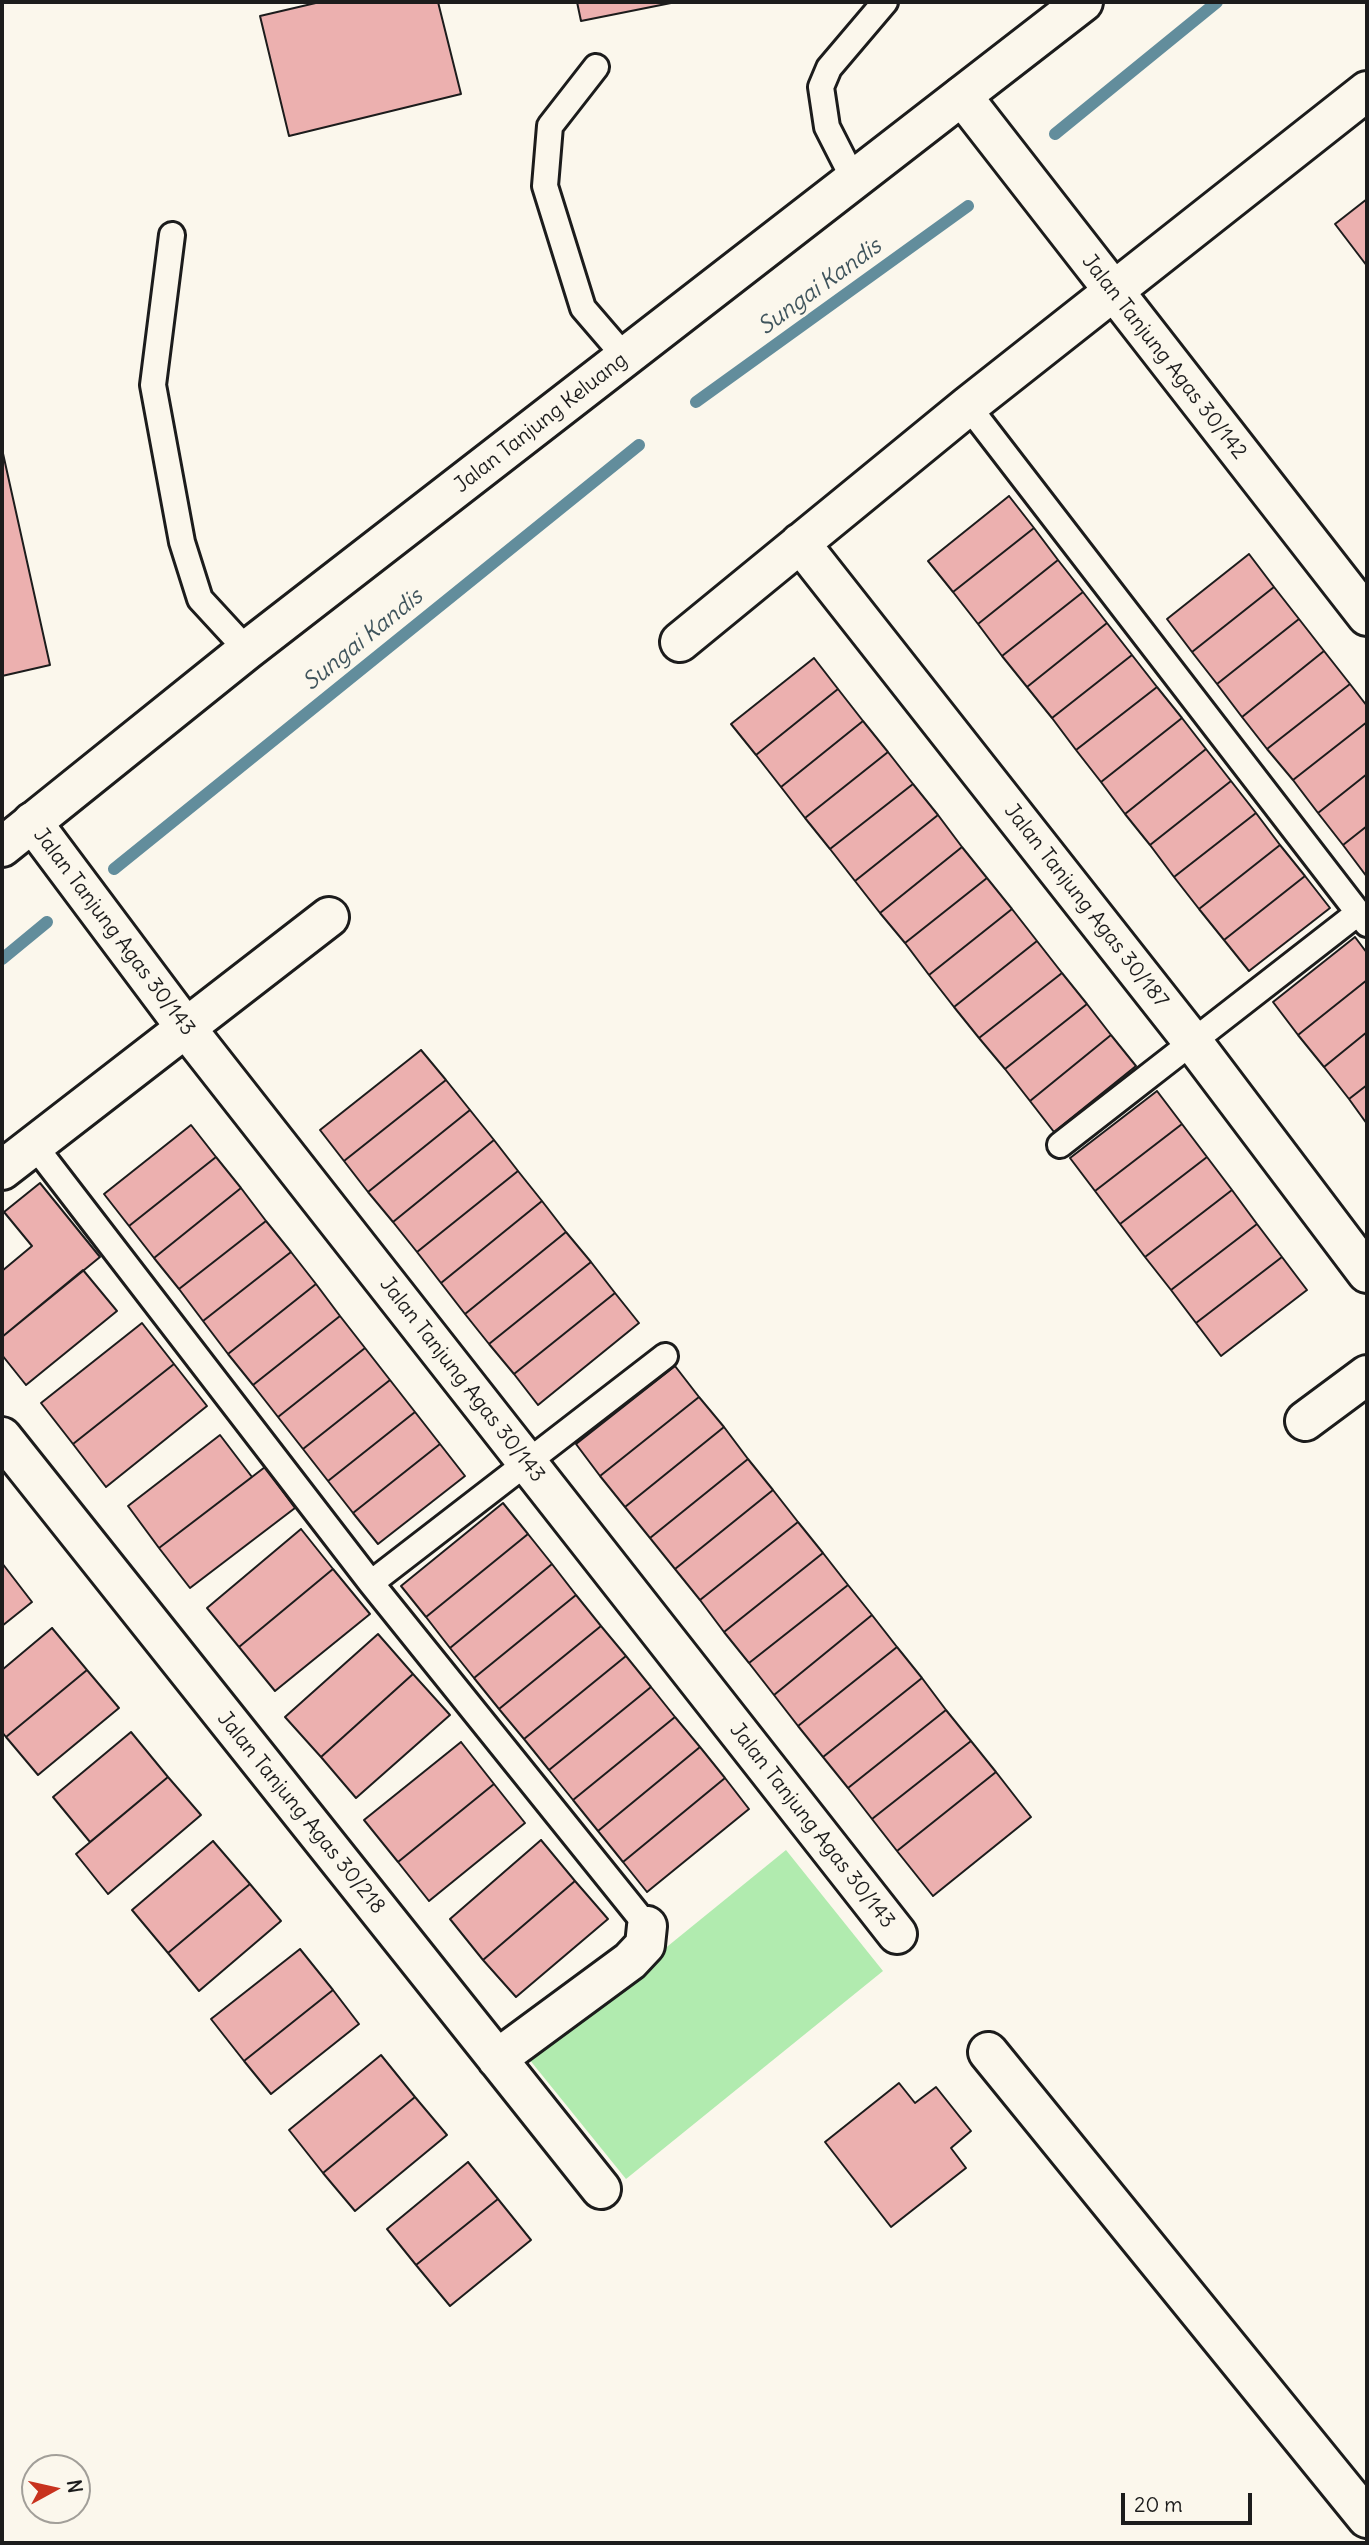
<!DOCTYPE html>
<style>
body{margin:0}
#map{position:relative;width:1369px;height:2545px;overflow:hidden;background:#fbf7ec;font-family:Delius,sans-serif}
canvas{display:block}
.frame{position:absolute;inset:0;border:4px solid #1c1c1c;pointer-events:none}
.north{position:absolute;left:21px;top:2454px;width:70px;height:70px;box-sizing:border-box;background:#fbf7ec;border:2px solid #a29f99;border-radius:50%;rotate:82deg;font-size:19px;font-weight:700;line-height:28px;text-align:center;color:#1c1c1c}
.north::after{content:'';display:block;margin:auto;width:24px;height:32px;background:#c8321e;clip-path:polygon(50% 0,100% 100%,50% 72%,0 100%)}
.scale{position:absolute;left:1121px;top:2493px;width:131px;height:32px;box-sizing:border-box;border:4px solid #1c1c1c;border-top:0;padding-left:9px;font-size:21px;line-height:24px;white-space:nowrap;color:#1c1c1c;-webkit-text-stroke:5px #fbf7ec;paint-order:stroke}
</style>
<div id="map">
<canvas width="1369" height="2545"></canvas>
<div class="frame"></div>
<div class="north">N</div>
<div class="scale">20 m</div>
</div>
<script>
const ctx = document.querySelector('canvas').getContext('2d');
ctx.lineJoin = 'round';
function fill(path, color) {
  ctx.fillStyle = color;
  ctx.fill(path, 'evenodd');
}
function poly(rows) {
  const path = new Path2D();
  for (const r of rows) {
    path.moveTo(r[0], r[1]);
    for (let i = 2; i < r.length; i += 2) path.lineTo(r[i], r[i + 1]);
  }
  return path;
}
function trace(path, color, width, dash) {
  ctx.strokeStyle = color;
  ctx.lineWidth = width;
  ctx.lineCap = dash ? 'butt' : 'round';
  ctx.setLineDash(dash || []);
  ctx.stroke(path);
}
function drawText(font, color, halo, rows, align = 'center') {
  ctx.font = font + ' Delius,sans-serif';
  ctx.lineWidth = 6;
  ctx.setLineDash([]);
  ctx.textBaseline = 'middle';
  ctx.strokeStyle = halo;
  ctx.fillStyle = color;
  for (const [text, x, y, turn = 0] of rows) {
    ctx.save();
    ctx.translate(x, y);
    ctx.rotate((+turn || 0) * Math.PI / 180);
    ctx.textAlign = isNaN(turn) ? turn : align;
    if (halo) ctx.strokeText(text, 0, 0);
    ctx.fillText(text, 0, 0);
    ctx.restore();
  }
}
fill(poly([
 [786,1850,883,1971,626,2179,529,2059]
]), '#b1ebaf');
trace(poly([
 [1055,134,1217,2],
 [696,402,968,206],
 [114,869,639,445],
 [2,959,47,922]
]), '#628d9c', 12);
const building = poly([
 [320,2,438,2,461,94,289,136,260,16,320,2],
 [577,2,676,2,581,21,577,2],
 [1367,199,1367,266,1335,224,1367,199],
 [2,449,50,665,2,676,2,449],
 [1009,496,1034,528,953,592,928,561,1009,496],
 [1034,528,1058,560,978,624,953,592,1034,528],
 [1249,554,1274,587,1192,652,1167,619,1249,554],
 [1058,560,1083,592,1002,656,978,624,1058,560],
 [1274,587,1299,619,1217,684,1192,652,1274,587],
 [1083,592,1107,623,1027,687,1002,656,1083,592],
 [1299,619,1324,651,1242,717,1217,684,1299,619],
 [1107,623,1132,655,1052,718,1027,687,1107,623],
 [1324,651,1350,684,1267,749,1242,717,1324,651],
 [1132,655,1157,687,1076,750,1052,718,1132,655],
 [814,658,838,689,756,755,731,724,814,658],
 [1350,684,1367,706,1367,722,1293,780,1267,749,1350,684],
 [1157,687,1182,718,1101,782,1076,750,1157,687],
 [838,689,863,721,781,787,756,755,838,689],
 [1182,718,1206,749,1125,814,1101,782,1182,718],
 [863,721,888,752,805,818,781,787,863,721],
 [1367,722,1367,774,1318,813,1293,780,1367,722],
 [1206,749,1231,781,1150,845,1125,814,1206,749],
 [888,752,913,784,830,849,805,818,888,752],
 [1367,774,1367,826,1343,845,1318,813,1367,774],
 [1231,781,1256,813,1174,877,1150,845,1231,781],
 [913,784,938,815,855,881,830,849,913,784],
 [1256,813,1280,845,1199,909,1174,877,1256,813],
 [938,815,962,847,880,913,855,881,938,815],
 [1367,826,1367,877,1343,845,1367,826],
 [1280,845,1305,876,1224,940,1199,909,1280,845],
 [962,847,987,878,905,943,880,913,962,847],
 [1305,876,1330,908,1249,971,1224,940,1305,876],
 [987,878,1012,909,929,975,905,943,987,878],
 [1012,909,1037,941,954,1007,929,975,1012,909],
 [1355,937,1367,953,1367,980,1298,1035,1273,1002,1355,937],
 [1037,941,1062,973,979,1038,954,1007,1037,941],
 [1062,973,1087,1004,1005,1069,979,1038,1062,973],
 [1367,980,1367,1032,1324,1067,1298,1035,1367,980],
 [1087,1004,1111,1035,1030,1101,1005,1069,1087,1004],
 [1367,1032,1367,1085,1349,1099,1324,1067,1367,1032],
 [1111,1035,1136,1066,1054,1132,1030,1101,1111,1035],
 [421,1050,446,1080,344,1161,320,1130,421,1050],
 [446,1080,470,1110,368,1192,344,1161,446,1080],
 [1367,1085,1367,1124,1349,1099,1367,1085],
 [1157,1091,1182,1124,1095,1191,1070,1158,1157,1091],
 [470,1110,494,1140,393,1222,368,1192,470,1110],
 [1182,1124,1207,1157,1120,1224,1095,1191,1182,1124],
 [191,1125,216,1157,129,1226,104,1194,191,1125],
 [494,1140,518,1171,417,1252,393,1222,494,1140],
 [216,1157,241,1188,154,1258,129,1226,216,1157],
 [1207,1157,1232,1190,1145,1257,1120,1224,1207,1157],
 [518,1171,542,1201,441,1283,417,1252,518,1171],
 [40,1183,100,1257,2,1337,2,1271,32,1246,4,1212,40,1183],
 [241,1188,266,1221,179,1289,154,1258,241,1188],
 [1232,1190,1257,1224,1171,1290,1145,1257,1232,1190],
 [542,1201,566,1232,465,1314,441,1283,542,1201],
 [266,1221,291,1252,203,1321,179,1289,266,1221],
 [1257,1224,1282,1257,1196,1323,1171,1290,1257,1224],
 [566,1232,591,1262,489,1344,465,1314,566,1232],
 [291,1252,316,1284,228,1354,203,1321,291,1252],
 [1282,1257,1307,1290,1221,1356,1196,1323,1282,1257],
 [591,1262,615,1293,514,1374,489,1344,591,1262],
 [83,1270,117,1311,26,1385,2,1355,2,1337,83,1270],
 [316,1284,340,1316,253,1385,228,1354,316,1284],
 [615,1293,639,1323,538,1405,514,1374,615,1293],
 [340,1316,365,1348,278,1417,253,1385,340,1316],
 [142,1323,174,1364,73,1444,41,1403,142,1323],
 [365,1348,390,1380,303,1449,278,1417,365,1348],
 [174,1364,207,1406,106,1487,73,1444,174,1364],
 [675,1366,699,1397,600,1476,576,1444,675,1366],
 [390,1380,415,1412,328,1481,303,1449,390,1380],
 [699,1397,724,1427,625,1507,600,1476,699,1397],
 [415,1412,440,1444,353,1513,328,1481,415,1412],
 [724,1427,748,1459,650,1538,625,1507,724,1427],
 [220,1435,252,1477,159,1548,128,1506,220,1435],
 [440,1444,465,1476,378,1544,353,1513,440,1444],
 [748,1459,773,1490,675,1569,650,1538,748,1459],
 [265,1467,295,1508,190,1588,159,1548,265,1467],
 [773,1490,798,1522,700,1600,675,1569,773,1490],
 [503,1503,528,1534,426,1617,401,1586,503,1503],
 [798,1522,823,1553,724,1632,700,1600,798,1522],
 [301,1529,333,1569,239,1647,207,1608,301,1529],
 [528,1534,552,1564,450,1648,426,1617,528,1534],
 [823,1553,848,1585,749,1663,724,1632,823,1553],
 [2,1563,32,1602,2,1626,2,1563],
 [552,1564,576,1595,474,1678,450,1648,552,1564],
 [333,1569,370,1614,275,1691,239,1647,333,1569],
 [848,1585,872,1615,774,1695,749,1663,848,1585],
 [576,1595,601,1626,499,1709,474,1678,576,1595],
 [872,1615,897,1647,798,1726,774,1695,872,1615],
 [601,1626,626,1656,524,1739,499,1709,601,1626],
 [52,1628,87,1670,6,1737,2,1732,2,1670,52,1628],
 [378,1634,413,1674,321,1757,285,1717,378,1634],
 [897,1647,922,1678,823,1757,798,1726,897,1647],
 [626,1656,651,1687,549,1770,524,1739,626,1656],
 [87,1670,119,1708,38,1775,6,1737,87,1670],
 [413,1674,450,1715,356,1798,321,1757,413,1674],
 [922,1678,946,1710,848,1788,823,1757,922,1678],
 [651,1687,675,1717,573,1800,549,1770,651,1687],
 [946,1710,971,1741,872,1819,848,1788,946,1710],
 [675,1717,700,1747,598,1831,573,1800,675,1717],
 [131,1732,168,1777,90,1842,53,1797,131,1732],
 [971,1741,996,1772,897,1851,872,1819,971,1741],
 [461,1742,494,1784,398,1862,364,1820,461,1742],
 [700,1747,725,1778,623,1862,598,1831,700,1747],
 [996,1772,1031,1817,933,1896,897,1851,996,1772],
 [168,1777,201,1815,108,1894,76,1854,168,1777],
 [725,1778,749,1809,647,1892,623,1862,725,1778],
 [494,1784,525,1823,429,1901,398,1862,494,1784],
 [541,1840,575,1881,483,1960,450,1919,541,1840],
 [213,1841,250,1884,168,1953,132,1910,213,1841],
 [575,1881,608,1919,516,1997,483,1960,575,1881],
 [250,1884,281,1921,199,1991,168,1953,250,1884],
 [300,1949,333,1990,244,2061,211,2019,300,1949],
 [333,1990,359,2024,271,2094,244,2061,333,1990],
 [381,2055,415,2097,323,2173,289,2130,381,2055],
 [899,2083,915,2103,936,2087,971,2131,951,2148,966,2168,891,2227,825,2142,899,2083],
 [415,2097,447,2135,355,2211,323,2173,415,2097],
 [468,2162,498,2199,416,2265,387,2229,468,2162],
 [498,2199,531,2240,450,2306,416,2265,498,2199]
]);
fill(building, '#ecb0af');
trace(building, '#1c1c1c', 2);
const service = poly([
 [596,67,550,126,545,186,583,308,626,358],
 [854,180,827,127,821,87,829,68,885,2],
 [172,235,153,385,182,542,200,599,247,650],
 [968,406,1367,924],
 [34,1145,371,1583,647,1926],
 [1060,1145,1358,913],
 [371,1583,665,1356]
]);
const minor = poly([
 [962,96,1367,616],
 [800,543,1192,1041,1367,1273],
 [680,642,968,406,1367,91],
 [32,822,186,1028,897,1934],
 [2,1170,329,917],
 [1305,1421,1367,1375],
 [2,1437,601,2189],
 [988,2052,1367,2518],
 [497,2059,630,1961,645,1945,647,1926]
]);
const secondary = poly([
 [2,847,247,650,1083,2]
]);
trace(service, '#1c1c1c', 30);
trace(minor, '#1c1c1c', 44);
trace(secondary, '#1c1c1c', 44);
trace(service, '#fbf7ec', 24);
trace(minor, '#fbf7ec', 38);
trace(secondary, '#fbf7ec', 38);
drawText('21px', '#1c1c1c', '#fbf7ec', [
 ["Jalan Tanjung Agas 30/142",1164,357,52],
 ["Jalan Tanjung Keluang",541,423,-38],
 ["Jalan Tanjung Agas 30/187",1086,906,52],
 ["Jalan Tanjung Agas 30/143",114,932,53],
 ["Jalan Tanjung Agas 30/143",462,1380,52],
 ["Jalan Tanjung Agas 30/218",301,1813,51],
 ["Jalan Tanjung Agas 30/143",812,1826,52]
]);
drawText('italic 23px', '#3f545c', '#fbf7ec', [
 ["Sungai Kandis",820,287,-36],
 ["Sungai Kandis",363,640,-39]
]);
</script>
